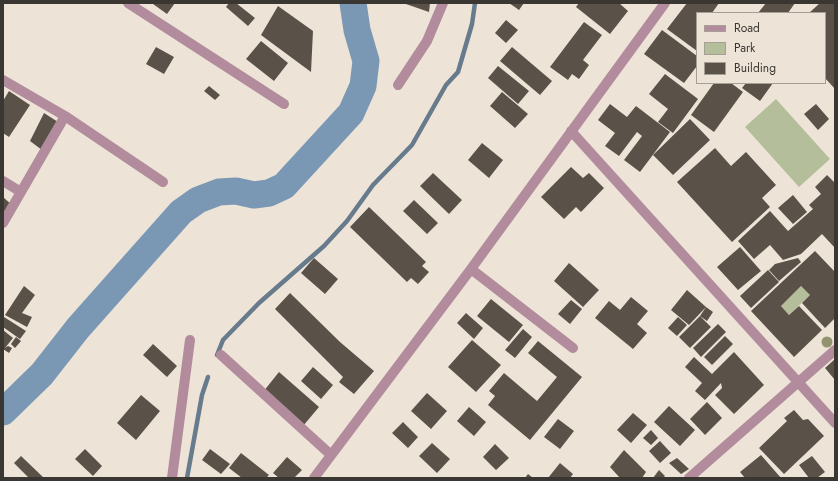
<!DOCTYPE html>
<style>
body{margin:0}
#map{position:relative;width:838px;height:481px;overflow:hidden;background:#ede4d7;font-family:Jost,sans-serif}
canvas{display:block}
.frame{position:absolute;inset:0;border:4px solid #3a3732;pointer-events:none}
.legend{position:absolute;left:696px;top:12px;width:130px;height:72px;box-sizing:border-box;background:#ede4d7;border:1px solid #a59f95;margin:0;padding:5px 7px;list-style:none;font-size:12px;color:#3a3732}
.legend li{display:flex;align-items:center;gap:8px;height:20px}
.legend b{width:20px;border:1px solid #a59f95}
</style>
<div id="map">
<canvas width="838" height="481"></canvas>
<div class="frame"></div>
<ul class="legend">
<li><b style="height:5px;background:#b28c9d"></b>Road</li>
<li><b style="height:11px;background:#b4be9a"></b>Park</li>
<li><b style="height:11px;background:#5a5248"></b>Building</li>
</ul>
</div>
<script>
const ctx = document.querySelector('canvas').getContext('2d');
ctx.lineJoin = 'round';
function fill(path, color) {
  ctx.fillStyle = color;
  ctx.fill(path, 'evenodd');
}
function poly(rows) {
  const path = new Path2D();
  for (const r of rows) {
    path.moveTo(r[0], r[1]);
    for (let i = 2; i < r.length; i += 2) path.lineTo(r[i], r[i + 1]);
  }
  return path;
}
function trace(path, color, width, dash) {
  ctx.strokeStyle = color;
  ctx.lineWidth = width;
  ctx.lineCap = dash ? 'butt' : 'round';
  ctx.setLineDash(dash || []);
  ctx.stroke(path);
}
fill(poly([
 [776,99,830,159,799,187,745,127],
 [801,286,810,295,789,315,781,306]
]), '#b4be9a');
trace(poly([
 [217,355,223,340,259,303,324,246,347,221,373,185,412,145,446,85,458,72,472,24,475,3],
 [187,478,202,395,208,377]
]), '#677b8d', 4.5);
trace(poly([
 [3,412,42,374,78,328,181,212,198,200,219,192,236,191,254,195,269,193,284,186,351,113,363,86,366,61,357,30,353,3]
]), '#7a98b4', 27);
fill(poly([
 [154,3,175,3,167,14,153,4],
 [229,3,236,3,255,18,248,26,226,7],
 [404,3,430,3,429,12,403,3],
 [509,3,524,3,519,10],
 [579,3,619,3,628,11,610,34,576,7],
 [687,3,719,3,712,13,697,13,697,51,667,29],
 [766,3,795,3,788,13,758,13],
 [820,3,835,3,835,89,825,78,825,13,809,13],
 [278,6,313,31,311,72,261,35],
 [506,20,518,30,506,43,495,33],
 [584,22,602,35,583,60,589,65,579,79,572,74,568,80,550,67],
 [662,30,697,56,697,66,684,83,644,54],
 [261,41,288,63,274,81,246,59],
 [156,47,174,57,164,74,146,64],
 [512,47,552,81,540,95,500,61],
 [498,66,529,91,518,104,488,78],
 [665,74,698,99,673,133,658,122,668,109,649,94],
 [714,83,731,83,743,92,714,132,691,115],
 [746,83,773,83,760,101,742,88],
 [209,86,220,95,215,100,204,91],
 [9,91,30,105,9,137,3,133,3,101],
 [502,92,528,114,515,128,490,106],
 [610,104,627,117,636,106,670,132,640,172,624,160,642,136,637,132,619,156,605,146,615,133,598,120],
 [816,104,829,119,818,130,804,114],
 [44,113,58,122,42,150,30,141],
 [690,119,710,140,673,175,653,155],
 [482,143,503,160,489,178,468,160],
 [715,148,731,166,746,152,776,185,762,198,770,207,732,242,677,182],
 [571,167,583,178,589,173,604,188,581,212,576,207,564,219,541,197],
 [433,173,462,200,449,214,420,186],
 [827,175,835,183,835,248,822,234,801,254,783,260,770,245,754,259,738,241,770,211,788,231,813,209,809,205,821,194,815,187],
 [793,195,807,212,793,224,778,208],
 [3,197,12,205,3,216],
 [414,200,438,223,427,234,403,211],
 [369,207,426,262,422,266,429,272,418,284,411,278,407,282,350,227],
 [740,247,761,271,738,290,717,267],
 [815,251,835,272,835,318,825,328,802,303,810,295,801,286,781,306,789,315,799,306,822,330,794,357,751,311],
 [314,258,338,279,325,294,301,273],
 [798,258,801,262,779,281,769,270,775,264],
 [569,263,599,290,583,307,554,281],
 [768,270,779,282,751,308,740,296],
 [24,286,35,295,22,313,32,317,27,327,5,315],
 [687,290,706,307,689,325,671,310],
 [290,293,340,342,374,371,354,394,339,382,343,377,275,309],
 [631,297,648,311,637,324,647,333,633,349,595,318,609,301,620,310],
 [491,299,523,325,509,342,477,316],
 [571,300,582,309,570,324,558,314],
 [706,307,713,312,707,321,700,316],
 [466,313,483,328,474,339,457,323],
 [700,316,711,327,690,348,679,337],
 [4,317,26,331,20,339,3,327],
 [678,317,687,325,677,336,668,328],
 [718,324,726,332,701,357,693,348],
 [523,329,532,337,515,358,505,350],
 [3,330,13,338,5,348,8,346,12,348,9,353,3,349],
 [725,336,733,344,712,365,704,357],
 [16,337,21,341,15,348,11,344],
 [472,340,501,365,476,392,448,367],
 [538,341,582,377,530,440,488,405,495,396,489,391,504,373,537,401,557,377,528,353],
 [153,344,177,366,167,377,143,355],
 [734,352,764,385,734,414,715,395,722,388,721,383,705,400,695,391,702,383,685,367,694,357,712,374],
 [835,359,835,380,825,368],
 [313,367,333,385,321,399,301,381],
 [279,372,319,407,303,426,263,392],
 [427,393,447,411,431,429,411,411],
 [141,395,160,411,136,440,117,423],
 [707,402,722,418,705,435,690,419],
 [669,406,695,430,680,446,654,422],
 [469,407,486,422,474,436,457,421],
 [794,410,803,420,808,419,824,436,784,474,759,448,787,421,784,418],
 [633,413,647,425,631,443,617,430],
 [558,419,574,431,560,449,544,437],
 [403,422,418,437,408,448,392,433],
 [651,430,658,438,651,445,643,438],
 [660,441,671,453,660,463,649,451],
 [432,443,450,459,437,473,419,456],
 [495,444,509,458,496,470,483,457],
 [85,449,102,466,93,476,75,459],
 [210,449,230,464,221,474,202,460],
 [624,450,646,472,642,478,620,478,610,467],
 [241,453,269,475,266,478,242,478,229,468],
 [761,455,781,478,745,478,740,472],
 [21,456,44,478,29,478,14,463],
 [812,456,825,472,817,478,809,478,799,465],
 [287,457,302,470,294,478,279,478,273,473],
 [677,458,689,469,681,474,669,463],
 [560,463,573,474,570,478,548,478],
 [659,470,665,476,663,478,653,478],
 [528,474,533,478,525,478]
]), '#5a5248');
trace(poly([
 [128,3,284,104],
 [3,80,65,116,163,182],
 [398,85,427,41,443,3],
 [571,131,835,423],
 [3,181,21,192],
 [3,223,65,116],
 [471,269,573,348],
 [221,355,331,455],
 [172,478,190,340],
 [314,478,471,269,665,3],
 [689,478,835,350]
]), '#b28c9d', 10);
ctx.fillStyle = '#91946e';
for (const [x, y] of [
 [827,342]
]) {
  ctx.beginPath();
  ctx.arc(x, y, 5.5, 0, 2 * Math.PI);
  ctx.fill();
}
</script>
